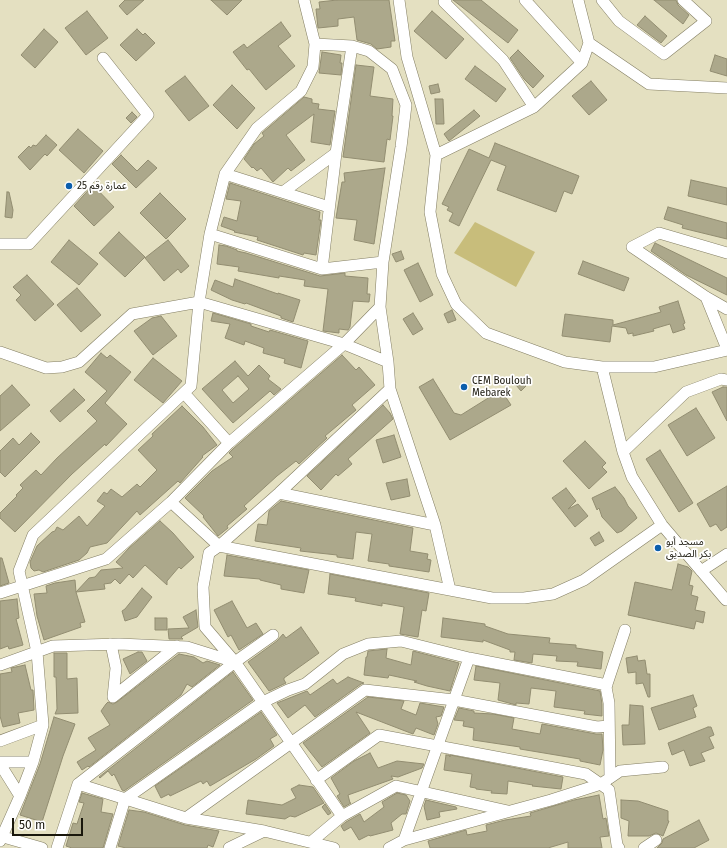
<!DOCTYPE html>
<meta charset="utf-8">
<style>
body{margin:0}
#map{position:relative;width:727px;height:848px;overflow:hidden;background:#e4e0c1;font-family:"Fira Sans",sans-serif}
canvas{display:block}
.scale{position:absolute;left:12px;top:818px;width:71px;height:18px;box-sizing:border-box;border:2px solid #19170c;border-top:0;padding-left:5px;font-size:12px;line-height:14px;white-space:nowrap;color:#19170c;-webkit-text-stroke:3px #fff;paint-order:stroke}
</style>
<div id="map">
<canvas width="727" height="848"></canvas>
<div class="scale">50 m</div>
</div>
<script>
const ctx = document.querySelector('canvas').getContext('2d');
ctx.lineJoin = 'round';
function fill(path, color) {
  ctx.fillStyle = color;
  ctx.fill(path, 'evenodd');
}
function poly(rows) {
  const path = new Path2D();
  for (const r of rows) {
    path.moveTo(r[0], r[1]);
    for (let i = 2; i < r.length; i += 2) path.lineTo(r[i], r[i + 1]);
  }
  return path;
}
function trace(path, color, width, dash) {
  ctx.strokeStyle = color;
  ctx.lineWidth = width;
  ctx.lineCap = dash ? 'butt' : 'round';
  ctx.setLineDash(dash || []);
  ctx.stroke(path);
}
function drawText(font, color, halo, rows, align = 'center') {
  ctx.font = font + ' "Fira Sans","Noto Sans Arabic",sans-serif';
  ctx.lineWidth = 3.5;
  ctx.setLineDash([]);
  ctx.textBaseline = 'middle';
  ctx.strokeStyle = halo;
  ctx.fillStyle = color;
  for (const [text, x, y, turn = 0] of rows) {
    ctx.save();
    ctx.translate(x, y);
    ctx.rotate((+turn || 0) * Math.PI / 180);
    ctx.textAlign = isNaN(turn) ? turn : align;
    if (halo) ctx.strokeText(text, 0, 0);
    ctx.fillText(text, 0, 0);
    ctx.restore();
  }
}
fill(poly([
 [475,222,535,252,516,287,454,253]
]), '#c8bd7b');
const building = poly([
 [125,0,144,0,127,15,119,6,125,0],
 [211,0,242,0,227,15,211,0],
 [337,0,389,0,395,41,391,41,391,47,377,49,371,44,357,40,354,17,338,19,338,26,318,28,316,9,320,9,319,2,337,0],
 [453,0,481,0,518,30,508,43,453,0],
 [654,0,676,0,678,5,689,15,683,24,654,0],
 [87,11,108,38,86,55,65,28,87,11],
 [432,11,464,39,446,59,414,31,432,11],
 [645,16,667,36,661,43,637,25,645,16],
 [281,22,291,36,278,46,295,66,266,90,249,69,247,70,233,52,244,44,247,48,281,22],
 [44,29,58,42,35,68,21,55,44,29],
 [137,29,143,35,145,33,155,43,136,61,120,45,137,29],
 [518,50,544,76,533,88,524,79,510,58,518,50],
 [322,52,341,55,340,63,342,63,341,75,319,73,322,52],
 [715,55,727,59,727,76,710,71,715,55],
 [356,65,374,67,370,96,393,99,392,116,393,116,390,140,387,139,384,162,343,157,356,65],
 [475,66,506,89,496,102,465,79,475,66],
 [185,76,209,106,189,121,165,91,185,76],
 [591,81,607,100,589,115,572,96,591,81],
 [438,84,440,92,431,94,429,86,438,84],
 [232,85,255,108,237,129,213,105,232,85],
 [304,97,312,99,312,103,319,104,318,109,335,111,330,145,311,142,314,114,286,135,305,160,291,171,288,168,273,182,261,168,257,171,253,167,252,168,244,159,254,144,264,136,262,133,304,97],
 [435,99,443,99,444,124,436,124,435,99],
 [474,110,480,116,449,141,444,134,474,110],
 [132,112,137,117,131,123,126,118,132,112],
 [78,129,103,151,84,173,59,150,78,129],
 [46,135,57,145,47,156,45,154,30,170,18,157,29,146,31,148,33,145,36,146,46,135],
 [495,143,579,176,572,194,564,191,556,212,497,190,506,166,491,160,459,226,449,221,453,213,447,210,449,207,442,204,469,149,489,158,495,143],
 [121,155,137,171,148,160,157,168,136,188,112,164,121,155],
 [385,168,374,244,354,240,357,220,336,218,342,182,345,182,344,173,385,168],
 [691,180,727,188,727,205,688,196,691,180],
 [230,183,320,212,319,220,321,220,316,255,304,253,303,255,257,240,258,237,234,232,235,231,221,226,224,217,237,221,241,201,226,199,230,183],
 [93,185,114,207,94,226,74,206,93,185],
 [7,192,9,192,13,210,12,218,5,217,7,192],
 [160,193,186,219,166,239,140,213,160,193],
 [668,207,727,223,727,239,682,228,683,225,664,219,668,207],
 [119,232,145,257,125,277,99,253,119,232],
 [69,240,98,264,79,285,51,262,69,240],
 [168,240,189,266,181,273,178,269,164,281,145,258,168,240],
 [655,243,727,278,727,295,686,275,651,251,655,243],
 [219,245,226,246,237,250,237,251,246,253,320,276,345,273,345,276,368,278,367,294,370,294,369,302,353,301,350,327,348,330,339,329,339,333,323,331,328,289,304,286,305,280,279,276,279,278,238,271,239,267,217,264,219,245],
 [401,251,404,259,396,262,392,254,401,251],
 [583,261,629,278,624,291,578,274,583,261],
 [418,263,433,295,420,302,404,270,418,263],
 [27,275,54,304,35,321,16,300,21,295,13,287,27,275],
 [235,279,278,294,278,293,300,300,293,322,281,318,281,316,246,303,245,304,232,300,211,290,215,280,233,287,235,279],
 [77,288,101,315,81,332,57,305,77,288],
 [678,301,685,323,683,324,685,329,673,333,670,324,653,329,654,331,633,336,633,333,628,334,626,328,612,326,610,342,562,336,565,314,613,320,613,325,661,312,659,307,678,301],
 [452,310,456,320,448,323,444,314,452,310],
 [213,313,251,324,251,326,269,332,270,330,308,341,301,368,284,363,285,359,263,353,264,348,245,341,244,345,225,338,230,324,211,321,213,313],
 [413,313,423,329,413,335,403,319,413,313],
 [161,316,177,336,153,355,134,331,152,318,161,316],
 [101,353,107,358,110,355,131,372,105,403,127,424,106,446,105,444,72,474,15,532,0,518,0,513,17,496,16,495,23,488,20,485,36,470,41,475,57,458,97,421,87,411,107,391,85,372,101,353],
 [342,355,356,370,359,367,375,385,352,405,356,410,325,436,327,438,299,464,296,461,277,476,244,506,247,509,227,526,228,528,218,536,203,517,204,516,185,498,212,471,233,457,229,453,234,448,342,355],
 [153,358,182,381,163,403,134,380,153,358],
 [235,361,248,376,259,365,270,376,268,379,281,389,274,395,270,391,233,423,202,389,235,361],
 [238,376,249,389,233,403,222,390,238,376],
 [433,379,454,413,461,415,501,390,511,405,450,440,419,387,433,379],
 [521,380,526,386,521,391,516,385,521,380],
 [12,385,30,405,0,431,0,396,12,385],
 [723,387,727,387,727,421,712,392,723,387],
 [74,389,85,400,60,422,50,411,74,389],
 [383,405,390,413,393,419,348,459,352,464,338,476,336,474,321,490,307,476,383,405],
 [182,406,203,427,217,445,202,456,203,457,180,483,178,481,140,515,137,511,107,543,90,547,87,553,79,560,43,572,39,570,34,571,31,568,30,562,37,546,52,532,55,531,57,527,63,530,79,516,87,526,105,506,97,501,104,492,107,494,111,489,122,497,137,484,140,487,157,470,138,450,153,436,152,434,182,406],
 [696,408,715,438,687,456,668,425,696,408],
 [31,433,40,442,5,477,0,472,0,451,13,438,19,445,31,433],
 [394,435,401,457,383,463,376,440,394,435],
 [585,441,606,463,602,467,607,472,589,489,563,461,585,441],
 [660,450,693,503,679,512,646,459,660,450],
 [407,479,410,496,391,500,386,483,407,479],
 [727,486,727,527,721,531,716,524,710,527,697,504,727,486],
 [615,487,624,498,628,506,634,513,637,518,622,531,617,533,602,517,599,508,597,510,592,498,615,487],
 [566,488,576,501,568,509,578,504,588,516,575,527,552,498,566,488],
 [281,501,413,528,410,551,428,554,427,559,431,560,429,572,389,566,389,564,368,561,372,534,356,532,353,559,337,557,337,555,300,551,301,548,255,541,258,524,267,525,269,511,281,501],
 [160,521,173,533,194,557,181,569,179,567,167,581,167,585,145,565,133,578,129,574,120,584,115,579,111,583,104,584,105,589,76,592,85,622,80,623,81,627,44,640,37,616,34,594,47,593,46,586,55,583,75,580,76,592,89,578,95,577,101,570,123,568,116,562,129,548,160,521],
 [599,532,604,541,595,546,590,538,599,532],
 [227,555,309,570,304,593,281,589,281,585,260,580,260,579,224,576,227,555],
 [0,558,2,558,9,583,0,586,0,558],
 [678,564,688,567,692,571,689,585,693,586,691,595,698,597,695,610,705,612,703,623,696,621,694,629,628,615,635,582,672,590,678,564],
 [330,574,429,593,426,611,422,610,418,637,400,634,404,607,382,603,382,606,355,601,356,598,328,594,330,574],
 [142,588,152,597,137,617,125,621,122,611,125,609,142,588],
 [17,599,19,618,16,619,23,645,9,649,8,646,0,649,0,601,17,599],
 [232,601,247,628,256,623,263,634,239,650,231,635,228,637,214,610,232,601],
 [196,610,198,627,181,637,183,639,169,639,168,629,189,628,183,617,196,610],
 [155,618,167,618,167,630,155,630,155,618],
 [443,618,485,624,485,626,508,634,550,638,549,643,576,645,576,648,603,652,601,669,577,666,578,662,556,661,557,656,533,654,532,663,514,660,515,652,510,652,510,650,483,640,483,642,441,637,443,618],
 [301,627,319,653,284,678,284,680,286,683,269,691,248,662,277,641,283,634,286,638,301,627],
 [387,649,386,658,411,665,413,651,459,663,450,691,427,686,414,682,417,681,389,675,388,678,364,675,366,657,367,657,368,651,387,649],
 [138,652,142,652,147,661,130,674,123,659,138,652],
 [54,653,67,653,67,679,77,678,78,713,55,714,57,709,56,677,54,677,54,653],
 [179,654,194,657,203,663,207,661,220,665,192,687,187,684,181,695,89,767,88,766,82,770,77,762,96,750,88,738,110,725,101,711,106,704,108,702,113,704,117,702,179,654],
 [637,656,638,661,645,660,647,674,650,674,650,697,648,697,643,683,636,684,636,672,628,673,626,658,637,656],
 [25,665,31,690,33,690,34,710,18,713,20,723,3,727,0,716,0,674,12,672,11,668,25,665],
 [476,666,600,691,602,704,602,716,584,714,585,711,554,707,556,691,531,688,529,704,516,703,516,705,498,700,500,683,474,680,476,666],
 [233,672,253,700,124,791,122,790,114,774,112,776,108,771,100,778,99,777,233,672],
 [348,677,364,683,361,684,315,717,305,705,288,718,277,703,307,691,310,695,333,679,337,684,348,677],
 [693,695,697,706,693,708,696,717,659,730,651,708,693,695],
 [368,697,404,701,401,709,416,715,420,703,444,707,441,716,436,717,438,724,434,735,416,728,413,734,356,712,370,733,322,767,303,743,368,697],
 [630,705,643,706,645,744,623,745,622,725,629,725,630,705],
 [459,708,474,711,474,713,493,714,514,718,512,729,540,734,542,724,596,734,602,734,603,750,600,765,580,761,580,759,520,749,520,747,473,740,474,728,463,726,464,721,454,720,459,708],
 [261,712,277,735,270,739,274,746,256,759,210,786,207,781,203,784,201,781,170,796,169,794,161,798,155,786,261,712],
 [54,717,75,724,63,756,42,822,20,815,40,764,54,717],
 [708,727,711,727,714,735,709,737,714,748,701,753,705,761,690,766,684,750,672,755,668,743,708,727],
 [370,753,378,768,397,761,424,764,422,768,398,777,391,776,393,779,348,795,350,803,351,803,344,807,337,796,340,794,331,778,354,761,370,753],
 [446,755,449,755,450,757,450,755,563,777,561,789,532,786,533,785,508,781,507,794,491,793,492,791,476,789,476,788,470,787,472,774,444,770,446,755],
 [299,785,313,787,324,803,295,817,290,816,285,819,246,814,248,800,282,805,296,798,291,789,299,785],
 [82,793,103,799,101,812,113,814,103,848,72,848,66,846,73,823,77,824,84,803,79,802,82,793],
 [397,793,406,795,410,801,406,814,402,814,391,823,393,830,370,836,369,835,359,840,351,827,344,831,341,826,346,822,360,814,364,822,384,807,382,802,397,793],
 [599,795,603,819,606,818,609,836,600,837,602,848,568,848,568,842,548,848,430,848,428,841,466,830,467,835,487,831,486,825,505,820,531,816,530,813,574,800,599,795],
 [426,800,456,807,457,809,439,812,440,817,427,820,424,806,426,800],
 [621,800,638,801,668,811,668,821,669,821,663,836,656,833,649,836,628,836,629,821,621,818,621,800],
 [325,804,331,813,328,815,322,807,325,804],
 [129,810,144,812,185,825,219,831,213,847,208,845,207,848,126,848,118,846,129,810],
 [699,820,709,840,694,848,657,848,662,843,663,839,699,820]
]);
fill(building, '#aca88b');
trace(building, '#928d71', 1);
const minor = poly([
 [399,0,407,57,436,155],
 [446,0,444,2,503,60,534,107],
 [525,0,582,63],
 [578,0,589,43,582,63,534,107,436,155,430,212,442,274,456,304,486,333,565,362,602,367,654,367,727,350],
 [602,0,619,21,664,54,706,21,683,0],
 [589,43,649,84,727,88],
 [315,44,352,46,369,51,392,69,406,105,401,147,383,262,380,307,388,362,390,389,435,525,450,590],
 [225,174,329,207],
 [283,192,336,153],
 [210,234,322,269,383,262],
 [0,244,29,244,148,115,103,58],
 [727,253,659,233,632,247,706,297,727,309],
 [322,269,336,153,352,46],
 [706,297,727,349],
 [0,352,46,368,62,367,79,362,132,314,199,302,344,344,388,362],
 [602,367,623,452,632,477,662,525,726,600],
 [184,393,229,443],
 [623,452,686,392,721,379,727,380],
 [279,493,435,525],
 [171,502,219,546,492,598,524,598,553,594,584,580,662,525],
 [701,571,727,554],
 [0,593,106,559,171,502,229,443,344,344,380,307],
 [111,644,116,668,113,697,177,646],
 [0,665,53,646,119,644,187,647,235,662],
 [0,741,43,725],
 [0,762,33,762],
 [0,764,20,796],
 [610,778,609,703,606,687,625,630],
 [316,780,379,735,586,774,609,790,617,845,619,848],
 [78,784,186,818,264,831],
 [342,816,235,662,205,627,203,587,209,553,219,546,279,493,390,389],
 [186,818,365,690,454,700,597,727,609,726],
 [0,836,42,848],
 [404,840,469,658],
 [0,841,20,796,33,762,43,725,37,652,19,571,33,535,191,386,199,302,210,234,225,174,257,128,301,91,313,67,315,44,304,0],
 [311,842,342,816,396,786,508,811],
 [57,848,78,784,235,662,273,635],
 [110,848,125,799,263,702,288,690,305,684,343,654,368,644,401,641,469,658,607,685],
 [229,848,264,831,334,848],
 [389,848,404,840,551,800,601,784,620,771,663,767],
 [644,848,656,840]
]);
trace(minor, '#837e63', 12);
trace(minor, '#fff', 11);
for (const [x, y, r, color] of [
 [69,186,4,"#0b5eac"],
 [464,387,4,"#0b5eac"],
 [658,548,4,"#0b5eac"]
]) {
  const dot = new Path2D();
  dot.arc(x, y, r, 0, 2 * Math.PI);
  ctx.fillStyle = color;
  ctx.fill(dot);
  trace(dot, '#fff', 1.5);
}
drawText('10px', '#19170c', '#fff', [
 ["عمارة رقم 25",77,186],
 ["CEM Boulouh",472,381],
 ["Mebarek",472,393],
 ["مسجد أبو",666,542],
 ["بكر الصديق",666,554]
], 'left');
</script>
